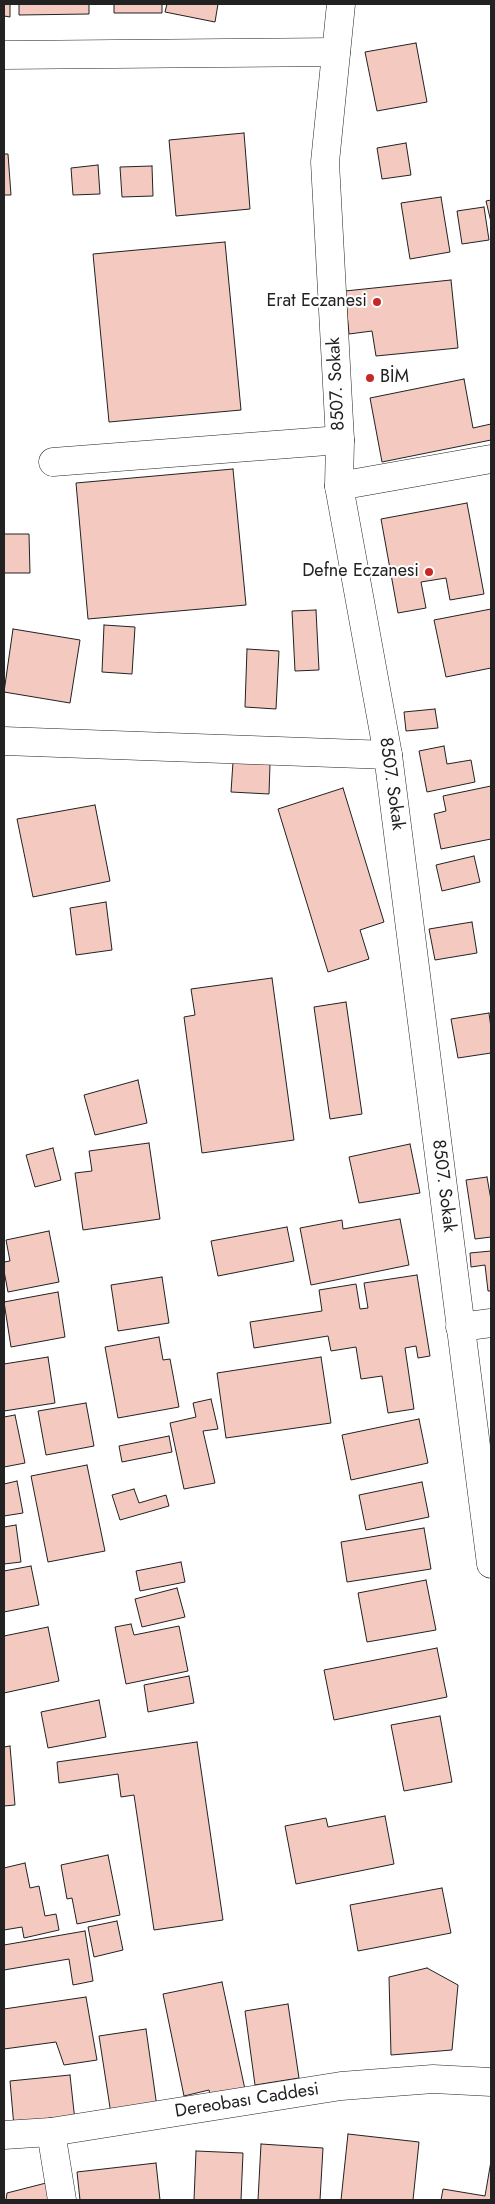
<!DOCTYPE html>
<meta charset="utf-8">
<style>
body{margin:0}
#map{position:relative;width:495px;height:2204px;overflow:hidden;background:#fff;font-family:Jost,sans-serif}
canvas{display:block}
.frame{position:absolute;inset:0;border:5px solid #222;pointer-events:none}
</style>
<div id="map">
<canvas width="495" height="2204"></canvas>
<div class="frame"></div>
</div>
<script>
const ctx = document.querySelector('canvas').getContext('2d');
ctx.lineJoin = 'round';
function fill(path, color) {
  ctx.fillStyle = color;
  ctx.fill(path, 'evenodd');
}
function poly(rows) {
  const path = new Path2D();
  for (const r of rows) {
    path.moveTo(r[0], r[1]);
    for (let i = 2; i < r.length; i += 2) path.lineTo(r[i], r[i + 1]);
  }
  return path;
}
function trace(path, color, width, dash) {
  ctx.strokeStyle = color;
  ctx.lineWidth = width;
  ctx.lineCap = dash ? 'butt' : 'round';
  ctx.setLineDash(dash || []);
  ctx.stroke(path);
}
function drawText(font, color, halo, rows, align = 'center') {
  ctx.font = font + ' Jost,sans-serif';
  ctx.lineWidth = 4;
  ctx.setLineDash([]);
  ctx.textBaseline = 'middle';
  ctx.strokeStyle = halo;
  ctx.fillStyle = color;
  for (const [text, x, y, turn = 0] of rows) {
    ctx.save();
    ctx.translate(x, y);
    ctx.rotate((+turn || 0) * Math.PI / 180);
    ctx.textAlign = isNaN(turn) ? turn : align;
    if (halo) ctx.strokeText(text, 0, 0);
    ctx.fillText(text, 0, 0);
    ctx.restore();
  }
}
const building = poly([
 [4,4,10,4,10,17,4,16,4,4],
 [19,4,89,4,89,14,19,15,19,4],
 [114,4,162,4,162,13,114,13,114,4],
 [167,4,218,4,215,22,165,12,167,4],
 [416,43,427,102,377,111,365,52,416,43],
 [244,133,250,209,176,216,169,140,244,133],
 [406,143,411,175,382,179,377,148,406,143],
 [4,154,8,154,11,195,4,195,4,154],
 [98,165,100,194,73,195,71,168,98,165],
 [152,166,153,196,122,197,120,167,152,166],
 [441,197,450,252,410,259,401,203,441,197],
 [491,200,491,222,486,201,491,200],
 [484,207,489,240,462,244,457,211,484,207],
 [225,242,241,410,109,422,93,254,225,242],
 [451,280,458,348,376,356,372,331,349,334,345,291,451,280],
 [464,379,473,428,491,424,491,440,382,462,370,398,464,379],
 [233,469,246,605,88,619,76,483,233,469],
 [467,503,484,594,450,600,446,578,421,582,426,608,398,613,381,519,467,503],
 [4,534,29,534,30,573,4,573,4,534],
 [491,609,491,668,446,677,434,620,491,609],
 [316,610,319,670,295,671,292,611,316,610],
 [104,625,135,627,132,674,102,672,104,625],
 [13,629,80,640,70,703,4,692,13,629],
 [247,649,279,651,276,709,245,707,247,649],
 [435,709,438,728,406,731,404,712,435,709],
 [444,746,447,764,471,760,475,782,427,792,419,751,444,746],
 [233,762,270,764,269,794,231,792,233,762],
 [491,786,491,839,441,849,434,814,446,811,443,796,491,786],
 [343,788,384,922,360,930,369,959,328,972,278,809,343,788],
 [95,805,110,881,33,897,17,819,95,805],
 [474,856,480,882,442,891,436,865,474,856],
 [106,902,112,950,76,955,70,908,106,902],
 [472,922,477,953,435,960,429,929,472,922],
 [272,978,294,1140,202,1153,184,1017,195,1015,191,989,272,978],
 [346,1002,362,1114,330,1119,314,1007,346,1002],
 [489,1013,491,1028,491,1053,458,1058,451,1019,489,1013],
 [138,1080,147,1123,95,1135,84,1095,138,1080],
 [149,1143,160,1219,83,1230,75,1173,92,1171,89,1151,149,1143],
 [410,1144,420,1193,359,1203,349,1157,410,1144],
 [53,1148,61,1180,35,1187,26,1155,53,1148],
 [487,1177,491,1200,491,1237,475,1239,466,1180,487,1177],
 [400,1219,409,1265,311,1285,300,1228,342,1220,343,1229,400,1219],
 [287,1227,294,1261,218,1276,211,1241,287,1227],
 [49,1231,59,1282,8,1292,4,1271,4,1262,10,1261,6,1240,49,1231],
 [491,1251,491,1291,488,1291,485,1265,471,1267,470,1253,491,1251],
 [417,1275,430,1356,418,1358,416,1346,405,1348,414,1409,388,1413,382,1376,361,1379,356,1347,331,1351,328,1336,254,1348,250,1322,322,1311,319,1290,356,1284,360,1309,368,1308,364,1283,417,1275],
 [162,1277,169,1323,118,1331,111,1285,162,1277],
 [58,1292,65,1337,11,1347,4,1302,58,1292],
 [159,1337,163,1360,170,1359,179,1407,118,1418,105,1347,159,1337],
 [48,1357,55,1403,4,1411,4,1364,48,1357],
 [321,1357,331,1423,226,1438,217,1373,321,1357],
 [211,1399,218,1429,203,1431,215,1483,184,1489,170,1423,196,1417,193,1403,211,1399],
 [86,1403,94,1446,46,1455,38,1411,86,1403],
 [15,1415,25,1463,4,1467,4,1417,15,1415],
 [419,1419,428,1463,351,1480,342,1435,419,1419],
 [169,1436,172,1452,122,1462,119,1446,169,1436],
 [87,1465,105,1551,48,1562,31,1476,87,1465],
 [17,1481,23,1513,4,1516,4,1484,17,1481],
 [422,1482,429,1517,366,1530,359,1495,422,1482],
 [134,1489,139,1503,166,1495,169,1506,120,1520,112,1495,134,1489],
 [16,1525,21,1562,4,1564,4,1527,16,1525],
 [424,1528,431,1569,347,1582,341,1542,424,1528],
 [181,1562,185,1582,140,1591,136,1571,181,1562],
 [31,1566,39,1605,4,1612,4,1571,31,1566],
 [426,1580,436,1630,367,1642,358,1593,426,1580],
 [177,1588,185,1617,142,1627,135,1599,177,1588],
 [131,1624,134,1635,179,1626,188,1671,126,1684,115,1627,131,1624],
 [48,1627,59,1681,4,1693,4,1636,48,1627],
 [437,1648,447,1697,334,1720,324,1670,437,1648],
 [189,1676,194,1703,148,1712,144,1685,189,1676],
 [99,1700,106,1737,48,1748,41,1712,99,1700],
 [440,1716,452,1782,404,1791,391,1725,440,1716],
 [197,1742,223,1920,154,1930,134,1795,121,1797,118,1774,59,1783,57,1762,197,1742],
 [10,1746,15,1805,4,1806,4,1747,10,1746],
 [385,1816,394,1864,296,1884,285,1826,326,1818,328,1827,385,1816],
 [108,1855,120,1915,77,1924,72,1898,67,1899,61,1865,108,1855],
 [25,1863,30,1888,39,1886,45,1916,56,1914,59,1930,24,1938,22,1927,4,1930,4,1868,25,1863],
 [442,1888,451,1933,358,1951,350,1905,442,1888],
 [117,1921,123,1950,94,1957,88,1927,117,1921],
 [85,1931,93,1981,73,1985,69,1959,4,1970,4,1945,85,1931],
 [427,1968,458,1985,452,2050,391,2055,389,1977,427,1968],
 [222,1982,246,2094,212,2102,209,2090,184,2096,163,1994,222,1982],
 [86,1997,97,2060,64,2065,56,2042,4,2049,4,2009,86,1997],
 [288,2004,299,2078,255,2085,245,2011,288,2004],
 [146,2029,157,2107,111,2114,99,2036,146,2029],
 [70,2075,75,2121,14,2127,10,2081,70,2075],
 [348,2134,419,2142,413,2200,341,2200,348,2134],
 [261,2144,323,2148,320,2200,258,2200,261,2144],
 [196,2151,243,2153,241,2200,194,2200,196,2151],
 [491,2161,491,2200,441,2200,443,2189,485,2196,491,2161],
 [156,2163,160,2200,80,2200,77,2172,156,2163],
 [50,2182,49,2200,6,2200,7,2193,50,2182]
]);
fill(building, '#f3c9c0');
trace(building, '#222', 1);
const street = poly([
 [4,55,336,52],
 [53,462,340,440],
 [339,486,491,459],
 [4,741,388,755],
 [460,1327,491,1323],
 [51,2132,62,2200]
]);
const secondary = poly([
 [341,4,325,162,340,440,339,486,388,755,491,1564],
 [4,2135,51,2132,341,2086,433,2079,491,2082]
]);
trace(street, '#222', 29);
trace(secondary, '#222', 29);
trace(street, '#fff', 28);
trace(secondary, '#fff', 28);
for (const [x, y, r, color] of [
 [377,302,5,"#c62828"],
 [370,378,5,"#c62828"],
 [429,572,5,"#c62828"]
]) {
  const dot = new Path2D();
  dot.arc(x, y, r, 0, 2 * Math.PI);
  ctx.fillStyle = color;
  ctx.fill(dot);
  trace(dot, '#fff', 2);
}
drawText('18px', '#222', '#fff', [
 ["Erat Eczanesi",367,302],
 ["BİM",380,378,"left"],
 ["Defne Eczanesi",419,572]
], 'right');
drawText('18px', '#222', '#fff', [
 ["8507. Sokak",337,384,-93],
 ["8507. Sokak",391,784,82],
 ["8507. Sokak",443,1186,83],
 ["Dereobası Caddesi",247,2101,-9]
]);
</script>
